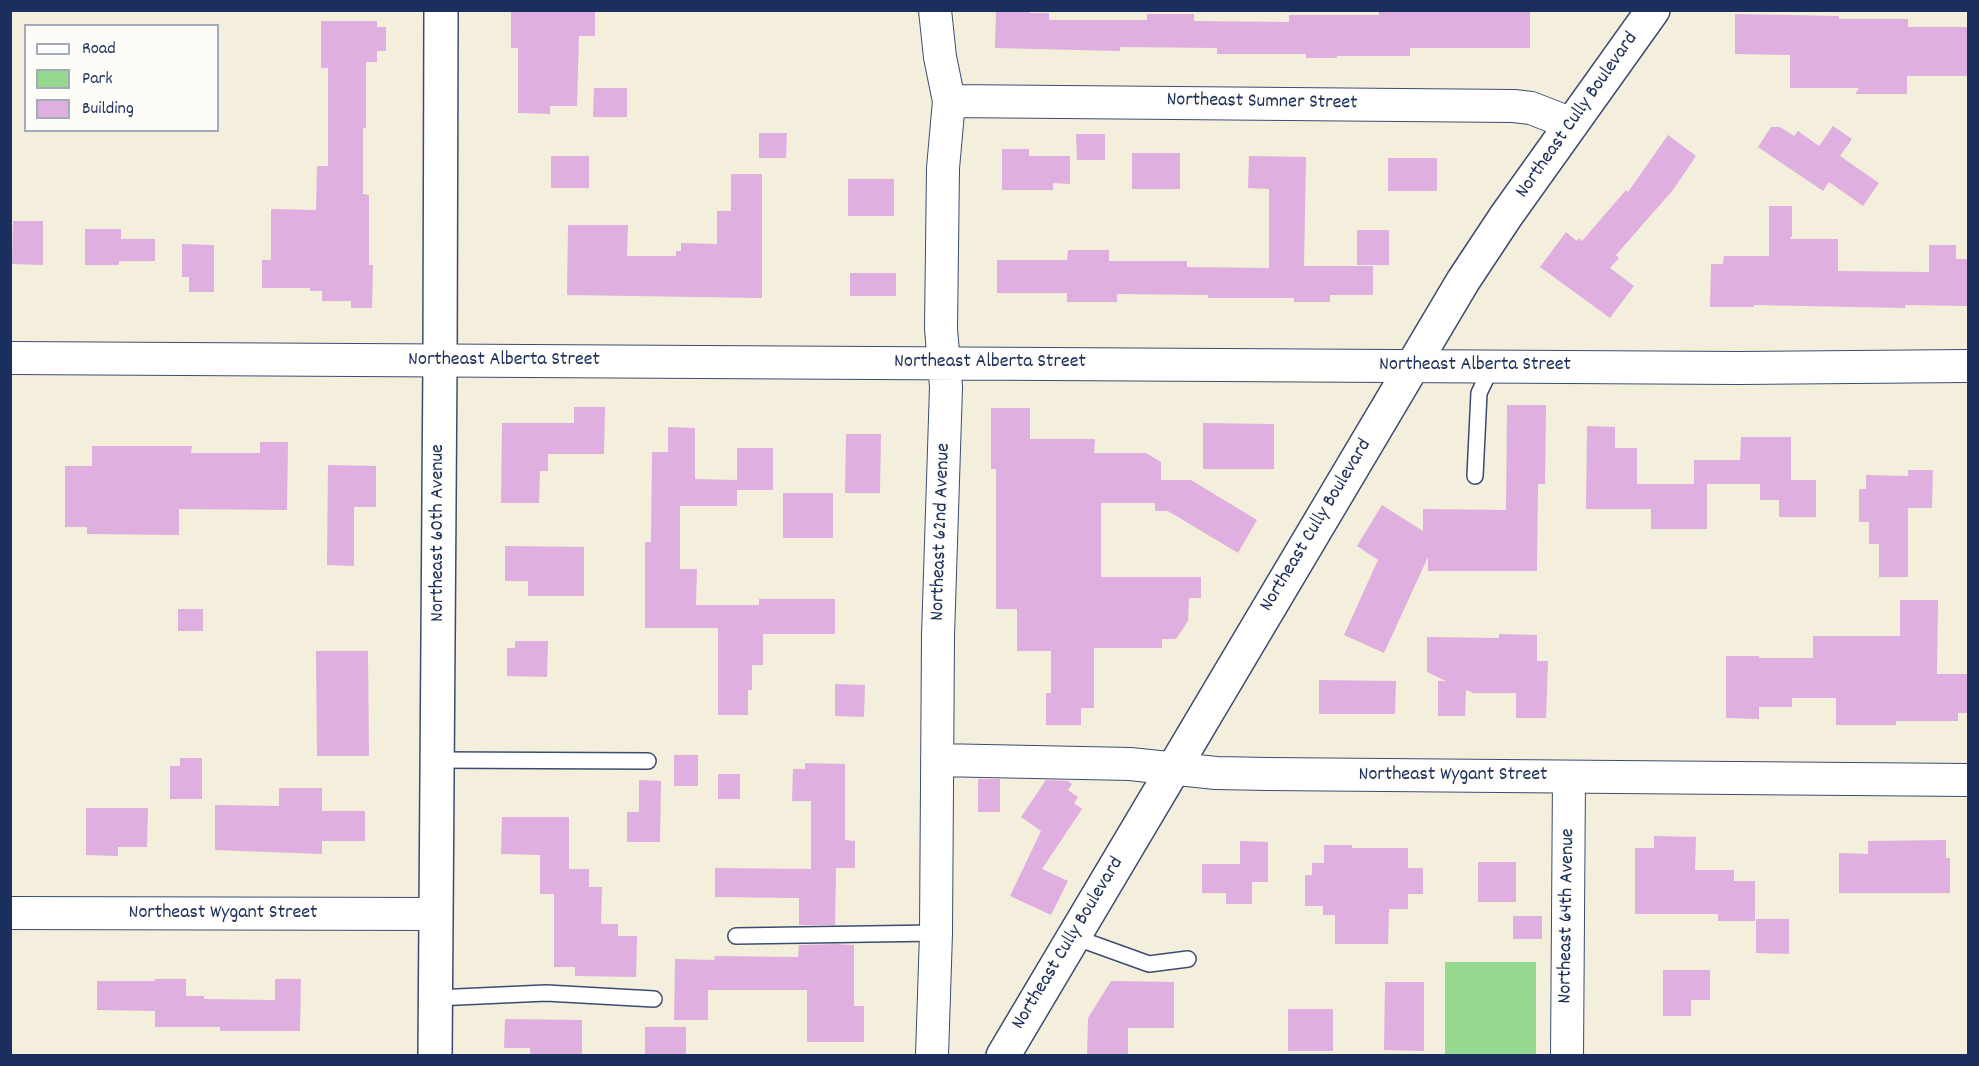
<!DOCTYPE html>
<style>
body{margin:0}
#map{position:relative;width:1979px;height:1066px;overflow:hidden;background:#f4efdc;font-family:Dekko,sans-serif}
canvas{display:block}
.frame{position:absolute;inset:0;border:12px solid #1b2f5e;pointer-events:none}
.legend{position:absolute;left:24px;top:24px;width:195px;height:108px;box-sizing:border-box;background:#fdfcf7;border:2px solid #a3aaba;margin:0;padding:8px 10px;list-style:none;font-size:18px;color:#1b2f5e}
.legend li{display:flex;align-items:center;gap:12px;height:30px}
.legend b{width:30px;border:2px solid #a3aaba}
</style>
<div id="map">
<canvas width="1979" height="1066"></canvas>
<div class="frame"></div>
<ul class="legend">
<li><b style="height:8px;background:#fff"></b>Road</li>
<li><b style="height:16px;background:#96d88f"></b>Park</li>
<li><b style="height:16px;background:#deafdf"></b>Building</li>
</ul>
</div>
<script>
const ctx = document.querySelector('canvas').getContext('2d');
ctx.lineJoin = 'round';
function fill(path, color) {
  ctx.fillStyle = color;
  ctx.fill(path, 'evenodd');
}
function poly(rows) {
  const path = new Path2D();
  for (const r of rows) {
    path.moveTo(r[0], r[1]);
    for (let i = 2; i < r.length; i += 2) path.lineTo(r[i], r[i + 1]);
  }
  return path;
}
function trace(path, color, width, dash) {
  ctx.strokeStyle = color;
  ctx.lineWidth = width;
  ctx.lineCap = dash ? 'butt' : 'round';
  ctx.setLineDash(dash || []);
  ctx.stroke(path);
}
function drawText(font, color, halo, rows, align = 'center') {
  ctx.font = font + ' Dekko,sans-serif';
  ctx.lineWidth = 4.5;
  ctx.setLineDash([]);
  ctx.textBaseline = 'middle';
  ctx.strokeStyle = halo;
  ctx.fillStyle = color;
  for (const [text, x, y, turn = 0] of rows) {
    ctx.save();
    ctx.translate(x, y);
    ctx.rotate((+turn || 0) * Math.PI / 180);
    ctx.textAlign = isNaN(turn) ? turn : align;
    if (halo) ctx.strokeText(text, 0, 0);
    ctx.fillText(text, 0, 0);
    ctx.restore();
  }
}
fill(poly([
 [1445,962,1536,962,1536,1055,1445,1055]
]), '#96d88f');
fill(poly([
 [1379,10,1530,10,1530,48,1410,48,1410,56,1337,56,1337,58,1306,58,1306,54,1217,54,1217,48,1120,47,1120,51,995,48,996,11,1030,11,1030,13,1049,13,1049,20,1147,20,1147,14,1194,14,1194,21,1289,22,1289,15,1379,15],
 [511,12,595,12,595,36,579,36,577,106,550,106,550,114,518,113,518,48,511,48],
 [1735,14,1839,16,1839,19,1908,19,1908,27,1968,27,1968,76,1907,76,1907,94,1855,94,1859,88,1790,88,1790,55,1735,54],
 [321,21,377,21,377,27,386,27,386,51,377,51,377,62,366,62,366,128,363,128,363,194,369,195,369,265,373,265,372,308,351,308,351,301,322,301,322,291,310,291,310,288,262,288,262,260,271,260,271,209,316,210,317,166,328,166,328,68,321,68],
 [594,88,627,88,627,117,593,117],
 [1833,126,1852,139,1840,156,1879,183,1863,206,1829,182,1823,191,1758,147,1771,127,1780,127,1794,136,1798,131,1819,146],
 [759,133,787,133,786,158,759,158],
 [1076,134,1105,134,1105,160,1077,160],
 [1668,135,1696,156,1673,190,1616,255,1619,258,1610,268,1634,286,1610,318,1540,267,1566,232,1577,241,1579,238,1582,241,1626,190,1628,192],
 [1002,149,1029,149,1029,156,1070,156,1070,184,1053,183,1053,190,1002,190],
 [1132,153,1180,153,1180,189,1132,189],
 [551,156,589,156,589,188,551,188],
 [1249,156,1306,157,1304,266,1373,266,1373,295,1330,295,1330,302,1294,302,1294,298,1208,298,1208,295,1117,294,1117,302,1067,302,1067,293,997,293,997,260,1067,260,1068,250,1109,250,1109,261,1187,261,1187,267,1269,268,1269,189,1248,188],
 [1388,158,1437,158,1437,191,1388,191],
 [731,174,762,174,762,298,567,295,568,225,628,225,627,256,676,256,676,251,681,251,681,243,717,244,717,211,731,211],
 [848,179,894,179,894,216,848,216],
 [1769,206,1792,206,1792,236,1790,239,1838,239,1838,271,1929,272,1929,245,1956,245,1956,259,1968,259,1968,306,1905,305,1905,308,1754,305,1754,307,1710,307,1711,264,1723,264,1724,256,1769,256],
 [13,221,43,221,43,265,12,264],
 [85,229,121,229,121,239,155,239,155,261,119,261,119,265,85,265],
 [1357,230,1389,230,1389,265,1357,265],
 [182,244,214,245,214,292,189,292,189,277,182,277],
 [850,273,896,273,896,296,850,296],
 [1507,405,1546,405,1545,484,1538,484,1537,571,1428,571,1428,557,1384,653,1344,635,1378,560,1357,546,1382,505,1423,531,1423,509,1506,510],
 [574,407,605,407,604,454,548,454,548,471,540,471,539,503,501,503,502,423,574,423],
 [991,408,1030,408,1030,439,1095,439,1094,453,1146,453,1161,462,1161,480,1191,480,1257,520,1238,553,1168,511,1155,511,1155,503,1101,503,1101,577,1201,577,1201,598,1189,598,1188,621,1176,639,1162,639,1162,648,1094,648,1094,708,1081,708,1081,725,1046,725,1046,693,1051,693,1051,651,1017,651,1017,609,996,609,996,469,991,469],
 [1203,423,1274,424,1274,469,1203,469],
 [1587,426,1615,427,1615,448,1637,448,1637,484,1694,484,1694,460,1740,460,1741,437,1791,437,1791,480,1816,480,1816,517,1779,517,1779,500,1760,500,1760,484,1707,484,1707,529,1651,529,1651,509,1586,509],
 [668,427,695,428,695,479,737,480,737,448,773,448,773,490,737,490,737,506,680,506,680,569,697,569,696,605,759,605,759,599,835,599,835,634,763,634,763,665,752,665,752,690,748,690,748,715,718,715,718,628,645,628,645,542,651,542,652,452,668,452],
 [846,434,881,434,880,493,845,493],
 [260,442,288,442,287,510,179,509,179,535,87,534,87,527,65,527,65,466,92,466,92,446,192,446,191,453,260,453],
 [328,465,376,466,376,507,354,507,354,566,327,565],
 [1908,470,1933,470,1932,508,1908,508,1908,577,1879,577,1879,544,1869,544,1869,522,1859,522,1859,489,1866,489,1866,475,1908,476],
 [783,493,833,493,833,538,783,538],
 [505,546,584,547,584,596,528,596,528,581,505,581],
 [1900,600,1938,600,1937,674,1968,674,1968,713,1958,713,1958,721,1896,721,1896,725,1836,725,1836,698,1792,698,1792,707,1759,707,1759,719,1726,718,1726,656,1759,656,1759,658,1813,658,1813,636,1900,636],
 [178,609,203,609,203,631,178,631],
 [1499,634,1537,635,1537,661,1548,661,1546,718,1516,718,1516,693,1473,693,1466,690,1465,716,1438,716,1438,681,1446,681,1427,672,1427,637,1499,638],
 [515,641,548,641,547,677,507,676,507,648,515,648],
 [316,651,368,651,369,756,317,756],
 [1319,680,1396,681,1395,714,1319,714],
 [835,684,865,685,864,717,835,716],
 [674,755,698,755,698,786,674,786],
 [180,758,202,758,202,799,170,799,170,766,180,766],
 [805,763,845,764,845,840,855,841,855,868,836,868,835,925,799,925,799,898,715,897,715,868,811,869,811,801,792,801,793,769,805,769],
 [718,774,740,774,740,799,718,799],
 [978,779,1000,779,1000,812,978,812],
 [639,780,661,781,660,842,627,842,627,812,639,812],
 [1046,780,1068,781,1072,784,1068,790,1078,797,1074,803,1082,809,1042,869,1068,881,1051,915,1010,896,1041,831,1021,817],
 [279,788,322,788,322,811,365,811,365,841,322,841,322,854,215,850,215,805,279,806],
 [86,808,148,808,147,847,118,847,118,856,86,855],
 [502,817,569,817,569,869,589,869,589,887,602,887,601,924,618,924,618,936,637,936,636,977,575,976,575,967,554,967,554,894,540,894,540,855,501,854],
 [1654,836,1696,837,1695,870,1734,870,1734,881,1755,881,1755,921,1718,921,1718,914,1635,914,1635,848,1654,848],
 [1946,840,1946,858,1950,858,1950,893,1839,893,1839,853,1868,854,1868,841],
 [1240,841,1268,842,1268,882,1252,882,1252,904,1226,904,1226,893,1202,893,1202,864,1240,864],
 [1324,845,1352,845,1352,848,1408,848,1408,868,1423,868,1423,894,1408,894,1408,909,1389,909,1388,944,1335,944,1335,915,1323,915,1323,906,1305,906,1305,875,1312,875,1312,863,1324,863],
 [1478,862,1516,862,1516,902,1478,902],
 [1513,916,1542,916,1542,939,1513,939],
 [1756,919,1789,919,1789,954,1756,953],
 [835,944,854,945,854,1006,864,1006,864,1042,807,1042,807,990,708,990,708,1020,674,1020,675,959,714,960,715,956,798,957,799,945],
 [1663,970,1710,970,1710,1000,1691,1000,1691,1016,1663,1016],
 [155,979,186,979,186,996,204,996,204,999,275,1000,275,979,301,979,300,1031,220,1031,220,1027,155,1027,155,1011,97,1010,97,981,155,981],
 [1111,981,1174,982,1174,1028,1128,1028,1128,1056,1087,1056,1088,1018],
 [1385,982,1424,982,1424,1051,1384,1050],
 [1288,1009,1333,1009,1333,1051,1288,1051],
 [505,1019,582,1020,582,1056,530,1056,530,1048,504,1048],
 [645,1027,686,1027,686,1056,645,1056]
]), '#deafdf');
const lane = poly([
 [1475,476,1479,393,1492,366],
 [437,760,648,761],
 [736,936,936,933],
 [1074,937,1149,964,1188,959],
 [435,998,546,993,654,999]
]);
const street = poly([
 [949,101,1514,106,1531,108,1572,124],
 [10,358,1739,368,1968,366],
 [937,760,1130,764,1216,773,1268,774,1968,780],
 [10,913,436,914],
 [932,1056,936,933,938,636,946,387,941,329,943,168,949,101,940,57,935,10],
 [1567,1056,1569,777]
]);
const secondary = poly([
 [435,1056,440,361,441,10],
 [1003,1056,1463,281,1506,216,1653,10]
]);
trace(lane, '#3c4c71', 18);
trace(street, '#3c4c71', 34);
trace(secondary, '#3c4c71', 36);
trace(lane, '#fff', 15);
trace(street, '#fff', 32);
trace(secondary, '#fff', 33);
drawText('20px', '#1b2f5e', '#fdfcf7', [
 ["Northeast Sumner Street",1262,103,1],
 ["Northeast Cully Boulevard",1578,116,-55],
 ["Northeast Alberta Street",504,361],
 ["Northeast Alberta Street",990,363],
 ["Northeast Alberta Street",1475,366],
 ["Northeast Cully Boulevard",1317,526,-59],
 ["Northeast 62nd Avenue",942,532,-88],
 ["Northeast 60th Avenue",439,533,-90],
 ["Northeast Wygant Street",1453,776],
 ["Northeast Wygant Street",223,914],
 ["Northeast 64th Avenue",1568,916,-89],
 ["Northeast Cully Boulevard",1069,944,-59]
]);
</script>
